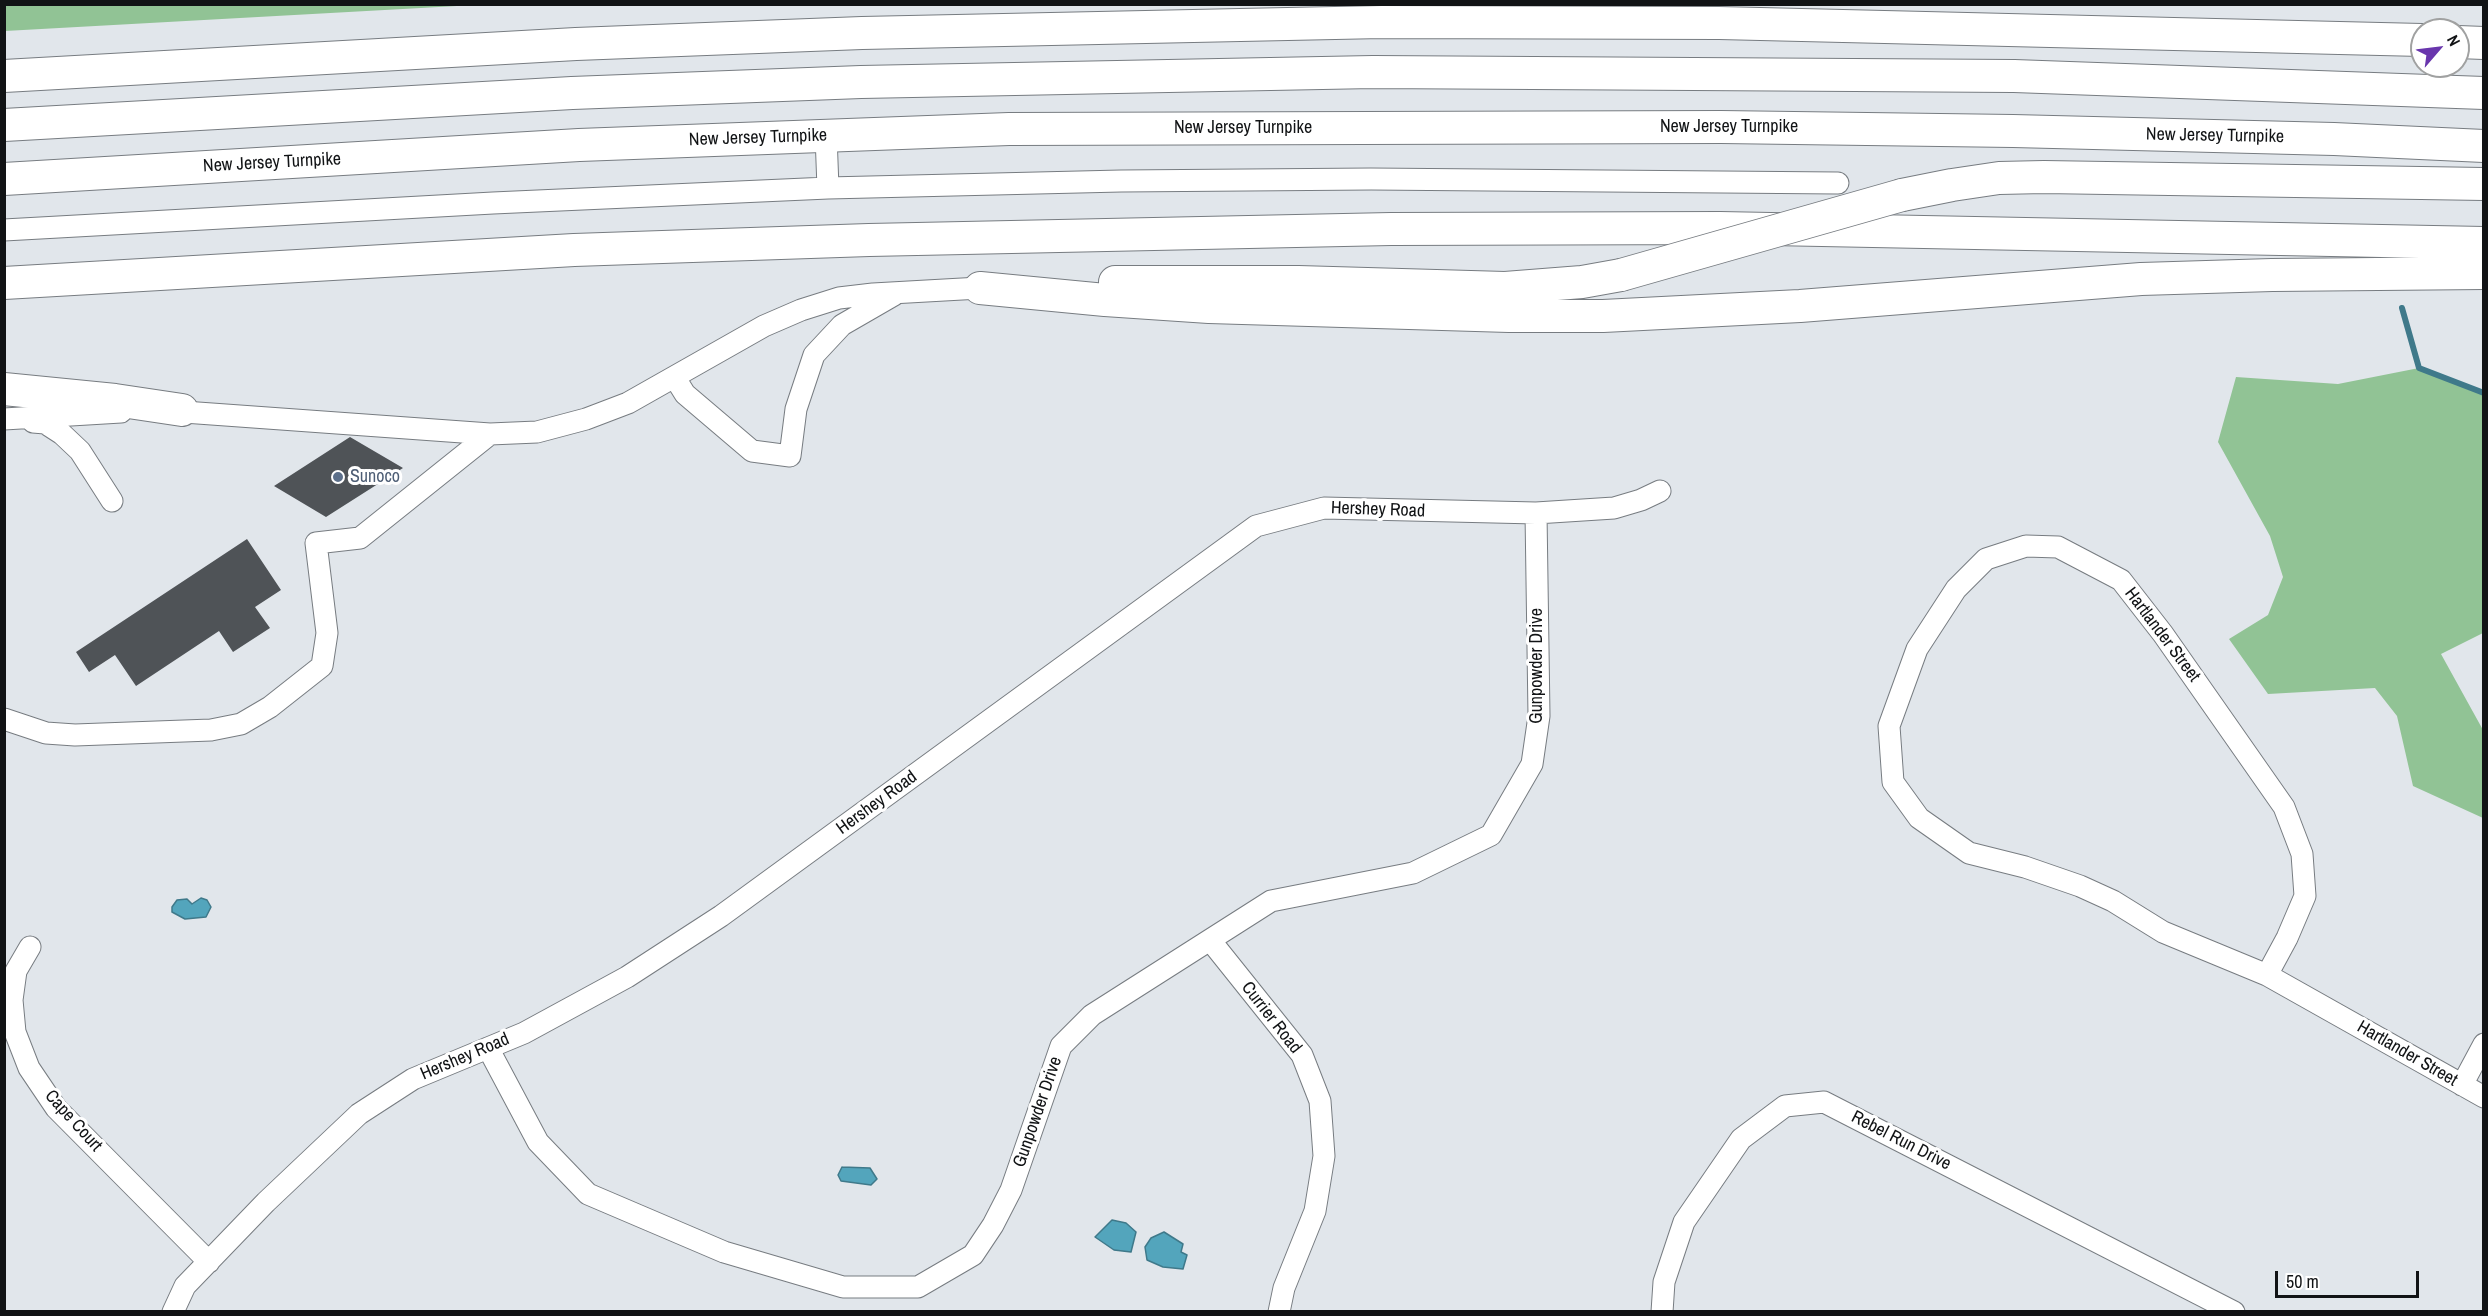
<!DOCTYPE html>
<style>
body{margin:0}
#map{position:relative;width:2488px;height:1316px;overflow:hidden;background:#e1e6eb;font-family:"Archivo Narrow",sans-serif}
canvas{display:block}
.frame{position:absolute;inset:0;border:6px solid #111315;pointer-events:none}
.north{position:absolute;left:2410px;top:18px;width:60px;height:60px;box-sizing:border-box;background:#fff;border:2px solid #a0a1a1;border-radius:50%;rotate:62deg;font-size:16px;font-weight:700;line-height:24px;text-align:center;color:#111315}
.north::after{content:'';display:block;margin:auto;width:21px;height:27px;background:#6936ad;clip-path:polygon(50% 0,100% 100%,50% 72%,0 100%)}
.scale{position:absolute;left:2275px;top:1271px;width:144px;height:27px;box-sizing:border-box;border:3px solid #111315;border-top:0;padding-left:8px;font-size:18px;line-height:21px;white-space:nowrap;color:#111315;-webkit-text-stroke:4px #fff;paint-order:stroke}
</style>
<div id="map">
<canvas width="2488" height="1316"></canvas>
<div class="frame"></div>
<div class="north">N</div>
<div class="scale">50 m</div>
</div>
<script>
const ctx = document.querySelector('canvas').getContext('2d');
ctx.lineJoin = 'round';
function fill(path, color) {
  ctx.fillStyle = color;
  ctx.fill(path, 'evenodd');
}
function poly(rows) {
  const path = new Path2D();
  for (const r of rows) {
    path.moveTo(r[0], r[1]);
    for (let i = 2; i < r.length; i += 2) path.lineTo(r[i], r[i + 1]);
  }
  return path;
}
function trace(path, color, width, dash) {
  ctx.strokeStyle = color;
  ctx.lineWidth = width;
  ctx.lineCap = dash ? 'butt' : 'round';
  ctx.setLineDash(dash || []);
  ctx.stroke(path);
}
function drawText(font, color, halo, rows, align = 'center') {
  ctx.font = font + ' "Archivo Narrow",sans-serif';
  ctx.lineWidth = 6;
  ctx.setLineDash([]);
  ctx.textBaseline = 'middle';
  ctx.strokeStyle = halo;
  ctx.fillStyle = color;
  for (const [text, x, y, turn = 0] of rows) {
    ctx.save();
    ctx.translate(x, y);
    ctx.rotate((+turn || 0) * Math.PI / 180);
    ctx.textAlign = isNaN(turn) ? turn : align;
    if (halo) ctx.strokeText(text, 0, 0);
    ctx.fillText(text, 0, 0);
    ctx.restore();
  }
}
fill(poly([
 [5,4,475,4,475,5,5,31],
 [2419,368,2483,393,2483,633,2441,654,2483,730,2483,818,2413,786,2397,716,2375,688,2268,694,2229,639,2268,615,2283,577,2270,536,2218,442,2236,377,2338,384]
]), '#91c395');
const water = poly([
 [201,898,207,900,211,907,206,917,185,919,172,912,172,907,177,900,187,899,192,904,201,898],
 [842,1167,870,1168,877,1179,871,1185,841,1181,838,1175,842,1167],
 [1112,1220,1126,1223,1136,1232,1131,1252,1114,1250,1095,1237,1112,1220],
 [1164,1232,1183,1244,1181,1252,1187,1255,1183,1269,1163,1267,1147,1260,1145,1247,1151,1238,1164,1232]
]);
fill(water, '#53a5bc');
trace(water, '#3f798a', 1.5);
trace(poly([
 [2402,308,2419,368,2484,393]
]), '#3f798a', 6);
fill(poly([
 [350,437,403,468,326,517,274,486],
 [247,539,281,590,255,607,270,628,233,652,219,631,136,686,115,655,89,672,76,652]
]), '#4f5357');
const minor = poly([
 [826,135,828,188],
 [4,230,493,203,828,188,1121,181,1371,179,1838,183],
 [675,378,685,394,752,451,790,456,796,409,814,355,842,325,894,295],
 [170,411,490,434,537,432,586,419,628,403,764,326,801,310,839,298,873,294,980,288],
 [4,419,121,412],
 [33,422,45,423,62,434,80,451,112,501],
 [4,719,46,733,75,735,211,730,241,724,270,707,322,666,327,633,316,543,360,538,490,434],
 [1210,940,1302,1055,1320,1101,1324,1156,1315,1211,1284,1288,1279,1312],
 [30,947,16,971,12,1000,15,1032,29,1068,56,1108,209,1262],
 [2267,975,2287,938,2305,896,2302,854,2284,807,2163,634,2121,580,2058,547,2026,546,1986,559,1956,589,1917,649,1889,726,1893,782,1919,818,1969,853,2025,867,2080,886,2113,901,2163,932,2267,975,2484,1097],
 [488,1048,538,1142,588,1194,724,1252,843,1287,918,1287,973,1255,993,1225,1011,1190,1061,1046,1092,1015,1271,901,1413,873,1491,835,1532,764,1539,716,1536,513],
 [2462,1085,2484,1044],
 [173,1312,185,1286,266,1202,359,1114,413,1079,524,1033,627,977,721,916,1256,526,1324,508,1536,513,1614,508,1641,500,1660,491],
 [1662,1312,1664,1282,1684,1222,1741,1139,1785,1106,1824,1102,2234,1312]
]);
const highway = poly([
 [2458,42,2484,43],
 [4,76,576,44,862,33,1382,22,1719,23,2422,40],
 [4,125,572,93,861,82,1373,72,2014,76,2484,93],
 [4,179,579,145,1009,129,1721,127,2013,131,2334,139,2484,146],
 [1902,195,1952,185,1999,178,2044,177,2484,184],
 [1115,282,1298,282,1505,288,1582,282,1621,275],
 [4,283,574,250,869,240,1391,229,1720,228,2484,243],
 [980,288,1105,300,1209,307,1509,316,1603,316,1800,306,2141,279,2272,275,2484,273],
 [4,389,115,400,182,410]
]);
trace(minor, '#777c81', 23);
trace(highway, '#777c81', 34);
trace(minor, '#fff', 21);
trace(highway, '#fff', 32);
const highwayBridge = poly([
 [1621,275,1902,195]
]);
trace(highwayBridge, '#777c81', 34, []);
trace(highwayBridge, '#fff', 32);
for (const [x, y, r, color] of [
 [338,477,6,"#5c6f8a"]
]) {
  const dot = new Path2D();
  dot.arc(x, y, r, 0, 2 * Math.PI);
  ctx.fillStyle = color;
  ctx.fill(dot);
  trace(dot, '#fff', 2);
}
drawText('18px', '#111315', '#fff', [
 ["New Jersey Turnpike",1729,127],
 ["New Jersey Turnpike",1243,128],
 ["New Jersey Turnpike",2215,136,1],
 ["New Jersey Turnpike",758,138,-2],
 ["New Jersey Turnpike",272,163,-3],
 ["Hershey Road",1378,510,2],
 ["Hartlander Street",2162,635,53],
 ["Gunpowder Drive",1537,666,-90],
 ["Hershey Road",877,803,-36],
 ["Currier Road",1271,1018,52],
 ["Hartlander Street",2407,1054,30],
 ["Hershey Road",465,1057,-23],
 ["Gunpowder Drive",1038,1112,-71],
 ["Cape Court",73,1121,48],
 ["Rebel Run Drive",1901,1141,27]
]);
drawText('18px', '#4e5e75', '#fff', [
 ["Sunoco",350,477]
], 'left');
</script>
